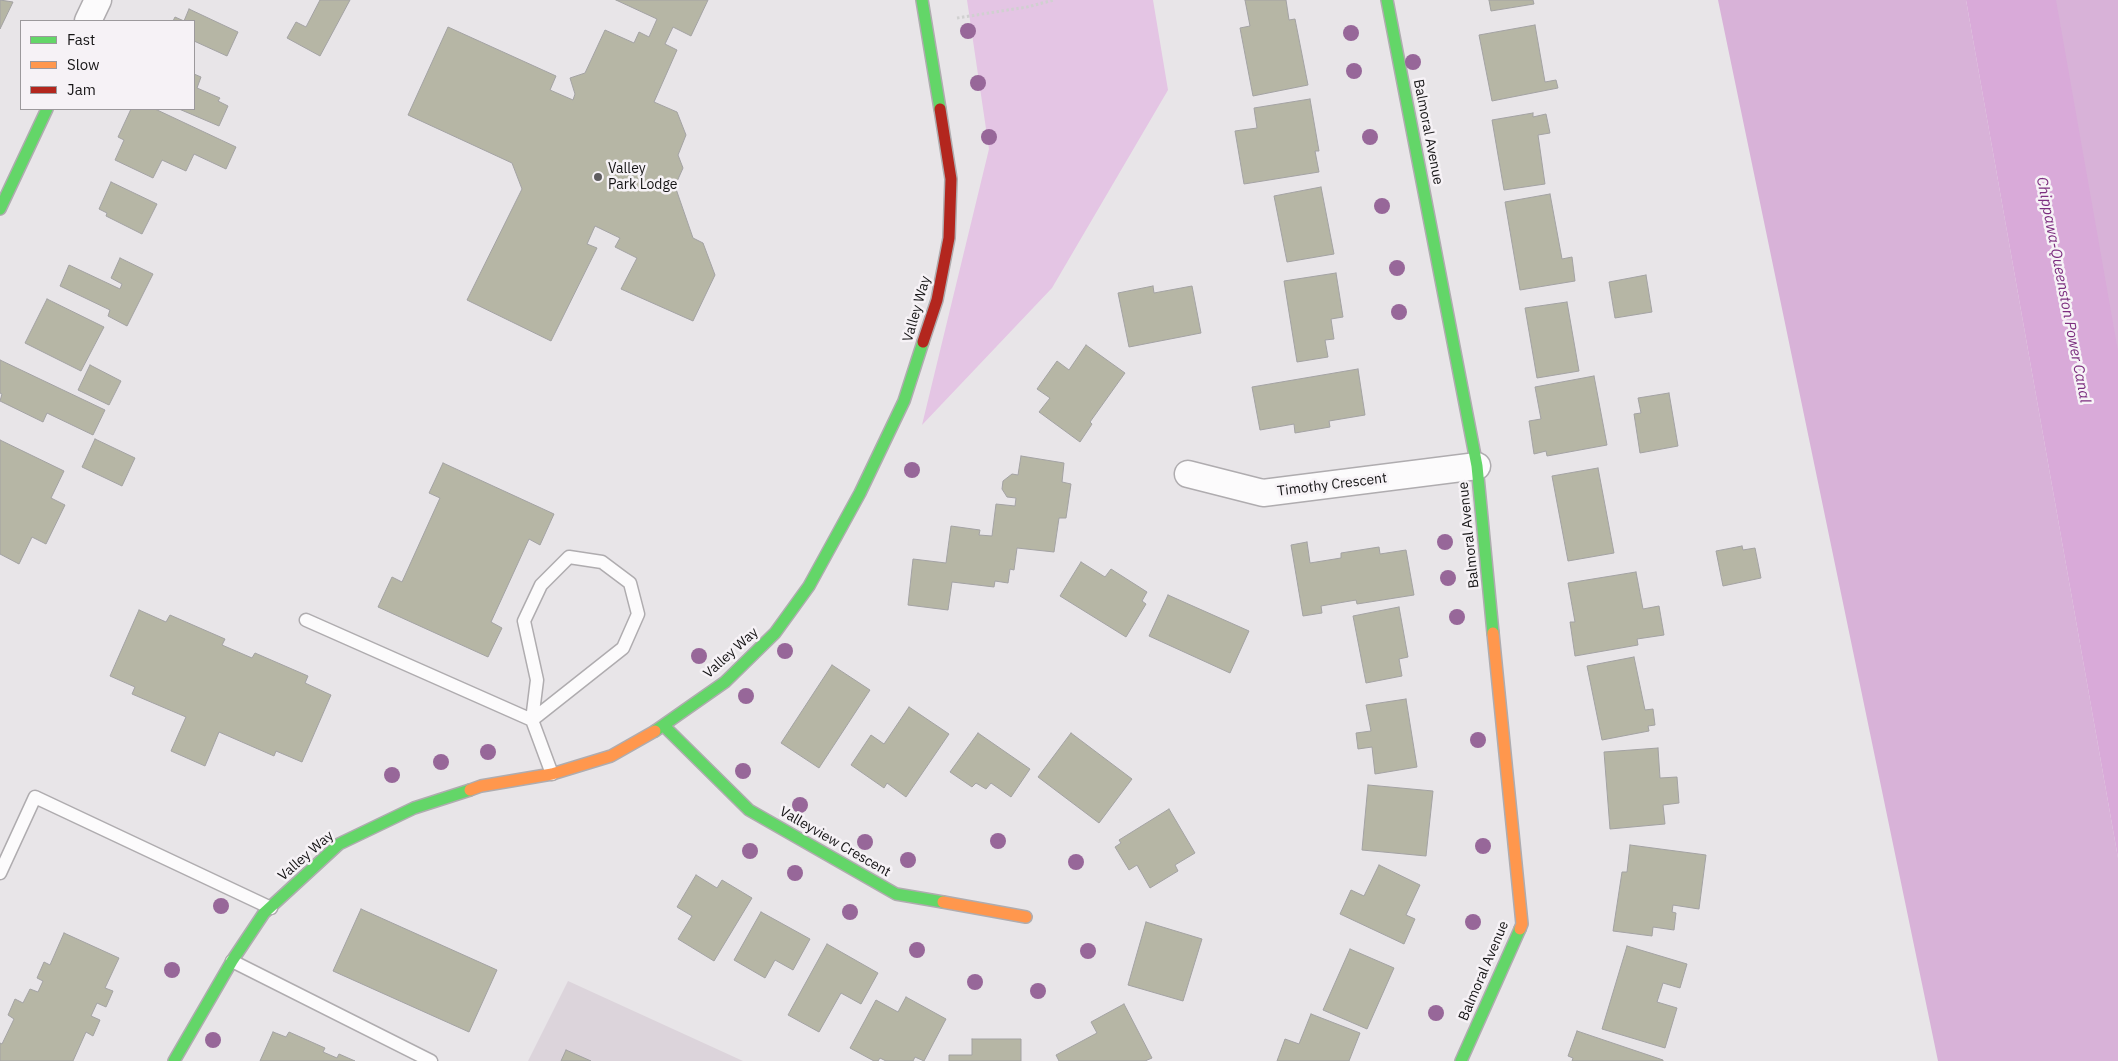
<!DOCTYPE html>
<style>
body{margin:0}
#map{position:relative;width:2118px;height:1061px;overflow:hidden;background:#e8e5e8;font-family:"IBM Plex Sans",sans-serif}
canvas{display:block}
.legend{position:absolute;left:20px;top:20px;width:175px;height:90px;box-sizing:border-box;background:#f6f2f6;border:1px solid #9c999c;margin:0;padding:6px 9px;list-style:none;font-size:15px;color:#151415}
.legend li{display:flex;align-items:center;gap:10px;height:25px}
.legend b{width:25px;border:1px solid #9c999c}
</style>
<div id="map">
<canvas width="2118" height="1061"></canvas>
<ul class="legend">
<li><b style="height:6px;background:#63d668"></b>Fast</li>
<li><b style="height:6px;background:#ff974d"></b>Slow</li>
<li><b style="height:6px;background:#b3261e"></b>Jam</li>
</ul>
</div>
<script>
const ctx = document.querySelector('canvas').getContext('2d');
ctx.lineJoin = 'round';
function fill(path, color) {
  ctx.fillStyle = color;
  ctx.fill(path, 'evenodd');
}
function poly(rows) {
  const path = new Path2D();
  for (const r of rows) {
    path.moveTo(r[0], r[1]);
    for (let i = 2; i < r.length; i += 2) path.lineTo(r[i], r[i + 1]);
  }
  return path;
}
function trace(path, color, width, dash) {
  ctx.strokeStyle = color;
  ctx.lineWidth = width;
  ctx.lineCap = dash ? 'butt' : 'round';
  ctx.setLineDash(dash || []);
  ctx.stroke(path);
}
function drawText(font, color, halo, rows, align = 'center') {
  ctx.font = font + ' "IBM Plex Sans",sans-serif';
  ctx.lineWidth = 5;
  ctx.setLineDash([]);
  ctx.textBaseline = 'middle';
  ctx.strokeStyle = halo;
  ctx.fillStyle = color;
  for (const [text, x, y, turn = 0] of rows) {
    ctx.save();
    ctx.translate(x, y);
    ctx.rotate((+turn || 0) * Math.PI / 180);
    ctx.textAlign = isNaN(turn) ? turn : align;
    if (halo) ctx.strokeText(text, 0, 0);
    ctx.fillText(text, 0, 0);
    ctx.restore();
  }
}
fill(poly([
 [568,981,743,1061,528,1061]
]), '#dcd4db');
fill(poly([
 [967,0,1153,0,1168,90,1052,288,922,425,989,149]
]), '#e4c5e4');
fill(poly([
 [1718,0,1966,0,2118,858,2118,1061,1938,1061],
 [2053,0,2118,0,2118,366]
]), '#d8b2d8');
fill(poly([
 [1966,0,2056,0,2118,351,2118,858]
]), '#d9aad9');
const building = poly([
 [0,0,13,2,0,29,0,0],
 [320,0,350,0,320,56,287,38,296,22,306,27,320,0],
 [616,0,708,0,691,36,673,27,665,44,677,50,654,102,677,112,686,135,678,155,683,168,675,186,693,238,703,243,715,275,693,321,621,289,637,258,615,247,620,238,595,226,587,244,597,248,551,341,467,300,522,189,512,163,408,115,448,27,556,76,550,90,573,100,575,94,570,78,585,73,605,30,634,43,639,32,649,37,657,19,616,0],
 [1245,0,1286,0,1289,20,1295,19,1308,85,1253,96,1240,28,1250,26,1245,0],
 [1489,0,1533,0,1534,4,1491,11,1489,0],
 [189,9,238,32,227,56,194,41,194,21,173,21,175,17,184,21,189,9],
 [1535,25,1545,82,1556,80,1558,88,1492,101,1479,35,1535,25],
 [194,74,201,77,197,88,220,98,218,101,228,106,219,126,179,109,194,109,194,74],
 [1310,99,1319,151,1315,151,1319,172,1244,184,1235,131,1257,128,1254,108,1310,99],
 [131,109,155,109,236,147,226,169,194,154,186,171,162,160,153,178,115,160,124,140,118,137,131,109],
 [1533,113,1533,117,1546,114,1550,133,1538,135,1545,184,1504,190,1492,120,1533,113],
 [111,182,157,204,142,234,106,216,107,213,99,209,111,182],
 [1321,187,1334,254,1287,262,1274,196,1321,187],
 [1550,194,1562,259,1572,257,1575,281,1520,290,1505,202,1550,194],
 [120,258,153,274,127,326,108,316,110,310,60,286,69,265,120,289,122,284,111,278,120,258],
 [1336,273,1343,317,1331,319,1334,339,1325,340,1328,357,1297,362,1284,281,1336,273],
 [1646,275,1652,312,1615,318,1609,282,1646,275],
 [1153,286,1154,293,1192,286,1201,333,1129,347,1118,293,1153,286],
 [47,299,104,327,81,371,25,343,47,299],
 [1567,302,1579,371,1537,378,1525,308,1567,302],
 [1086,345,1125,373,1090,422,1092,424,1080,442,1039,412,1050,398,1037,389,1057,361,1069,370,1086,345],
 [0,360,105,410,93,435,47,413,43,422,0,401,2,394,0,393,0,360],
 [90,365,121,381,109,405,78,390,90,365],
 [1358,369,1365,415,1329,421,1330,427,1295,433,1294,424,1260,430,1252,387,1358,369],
 [1594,376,1607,445,1547,456,1546,451,1534,454,1529,421,1541,419,1535,387,1594,376],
 [1669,393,1678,446,1640,453,1634,414,1641,413,1638,398,1669,393],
 [95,439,135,458,122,486,82,467,95,439],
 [0,440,64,471,51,498,65,505,46,544,32,537,19,564,0,554,0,440],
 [1021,456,1064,463,1062,482,1071,484,1066,518,1059,518,1054,552,1017,548,1014,570,1010,569,1008,583,995,581,994,587,952,582,948,610,908,605,913,559,946,563,951,526,980,530,979,535,992,536,996,504,1015,506,1016,498,1007,497,1002,489,1003,481,1012,474,1018,475,1021,456],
 [443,463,554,514,540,545,529,539,491,622,502,628,488,657,378,607,392,577,402,582,440,498,429,493,443,463],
 [1598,468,1614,553,1568,561,1552,476,1598,468],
 [1307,542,1310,563,1341,558,1341,553,1379,547,1380,554,1406,550,1414,595,1357,604,1356,600,1321,606,1322,613,1303,616,1291,545,1307,542],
 [1742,546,1743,550,1755,548,1761,578,1723,586,1716,551,1742,546],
 [1081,562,1105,577,1111,569,1147,592,1142,601,1146,604,1126,637,1060,596,1081,562],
 [1636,572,1643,609,1659,606,1664,635,1637,639,1638,645,1575,656,1570,622,1575,622,1568,583,1636,572],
 [1168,595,1249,631,1230,673,1149,636,1168,595],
 [1399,607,1408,657,1399,659,1402,676,1366,683,1353,616,1399,607],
 [139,610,166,622,170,615,225,639,222,645,252,658,255,653,308,676,305,683,331,695,302,762,276,751,274,756,219,732,205,766,171,751,186,717,132,694,135,687,110,676,139,610],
 [1634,657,1645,710,1653,709,1655,725,1648,726,1649,731,1602,740,1587,666,1634,657],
 [832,665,870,690,819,768,781,743,832,665],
 [1406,699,1417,767,1375,774,1372,747,1358,749,1356,733,1371,731,1366,705,1406,699],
 [909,707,949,734,906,797,887,783,884,788,851,765,871,735,884,744,909,707],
 [978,733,1030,769,1011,797,991,783,986,789,976,783,972,787,950,772,978,733],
 [1071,733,1132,779,1099,823,1038,777,1071,733],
 [1658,748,1660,778,1677,777,1679,803,1663,805,1665,824,1610,829,1604,752,1658,748],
 [1368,785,1433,791,1426,856,1362,850,1368,785],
 [1169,809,1195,853,1175,865,1178,871,1150,888,1137,865,1129,870,1115,847,1121,843,1119,840,1169,809],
 [1630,845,1706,855,1699,909,1673,905,1672,912,1676,913,1674,930,1653,927,1652,936,1613,931,1622,872,1627,872,1630,845],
 [1379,865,1420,885,1406,915,1415,919,1404,944,1340,914,1351,890,1364,896,1379,865],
 [696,875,717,888,722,880,752,898,714,961,678,939,692,916,677,907,696,875],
 [361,909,497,970,469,1032,333,971,361,909],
 [761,912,810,939,793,970,775,960,765,978,734,960,761,912],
 [1146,922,1202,939,1183,1001,1128,985,1146,922],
 [64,933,119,958,105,988,113,991,106,1007,97,1003,91,1016,100,1020,93,1036,86,1032,73,1061,0,1061,0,1043,2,1044,14,1019,8,1015,15,999,23,1003,30,989,38,992,43,981,37,978,44,962,50,965,64,933],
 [827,944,878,973,861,1004,841,993,819,1032,788,1015,827,944],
 [1627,946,1687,964,1680,988,1663,983,1657,1002,1677,1008,1665,1048,1602,1029,1627,946],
 [1350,949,1394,968,1367,1029,1323,1010,1350,949],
 [906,997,946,1019,924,1061,915,1057,913,1061,886,1061,880,1058,878,1061,874,1061,850,1048,876,1000,898,1012,906,997],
 [1124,1004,1152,1058,1145,1061,1059,1061,1056,1055,1097,1033,1091,1022,1124,1004],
 [1311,1014,1360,1033,1349,1061,1277,1061,1285,1039,1299,1044,1311,1014],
 [1577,1031,1663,1060,1663,1061,1572,1061,1573,1058,1568,1056,1577,1031],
 [273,1032,286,1037,289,1032,325,1048,323,1052,337,1058,339,1054,355,1061,260,1061,273,1032],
 [972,1039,1021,1039,1021,1061,949,1061,949,1055,972,1055,972,1039],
 [566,1050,591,1061,561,1061,566,1050]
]);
fill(building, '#b6b6a5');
trace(building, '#a3a2a3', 1);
const lane = poly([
 [569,557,602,562,630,583,638,614,623,648,532,720,537,680,524,621,541,585,569,557],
 [306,620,532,720,552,774],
 [0,873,35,797,271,908],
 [232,961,431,1061]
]);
const street = poly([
 [88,21,98,0],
 [1188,474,1263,493,1477,466]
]);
const fast = poly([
 [922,0,940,109],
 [1387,0,1477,466,1493,633],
 [0,209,47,109],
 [664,726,749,810,896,894,943,902],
 [655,731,725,682,775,633,809,586,860,493,904,401,923,342],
 [174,1061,232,961,264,913,339,844,414,808,470,790],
 [1461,1061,1520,929]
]);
const slow = poly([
 [1493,633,1522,924,1520,929],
 [470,790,481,786,552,774,611,756,655,731],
 [943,902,1026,917]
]);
const jam = poly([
 [923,342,937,300,949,238,951,179,940,109]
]);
trace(lane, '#afacaf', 15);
trace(street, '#afacaf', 29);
trace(fast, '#afacaf', 14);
trace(slow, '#afacaf', 14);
trace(jam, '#afacaf', 14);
trace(poly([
 [957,18,1027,7,1054,0]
]), '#d0d0d0', 3, [2.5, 2.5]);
trace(lane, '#fcfbfc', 12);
trace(street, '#fcfbfc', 26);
trace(fast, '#63d668', 11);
trace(slow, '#ff974d', 11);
trace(jam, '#b3261e', 11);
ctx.fillStyle = '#976799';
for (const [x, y] of [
 [968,31],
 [1351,33],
 [1413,62],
 [1354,71],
 [978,83],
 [989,137],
 [1370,137],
 [1382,206],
 [1397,268],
 [1399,312],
 [912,470],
 [1445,542],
 [1448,578],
 [1457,617],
 [785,651],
 [699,656],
 [746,696],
 [1478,740],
 [488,752],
 [441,762],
 [743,771],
 [392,775],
 [800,805],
 [998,841],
 [865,842],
 [1483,846],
 [750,851],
 [908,860],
 [1076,862],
 [795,873],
 [221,906],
 [850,912],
 [1473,922],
 [917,950],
 [1088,951],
 [172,970],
 [975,982],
 [1038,991],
 [1436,1013],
 [213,1040]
]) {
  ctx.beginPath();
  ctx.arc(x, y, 8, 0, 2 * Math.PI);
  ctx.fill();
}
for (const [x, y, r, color] of [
 [598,177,5,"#5f5d5f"]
]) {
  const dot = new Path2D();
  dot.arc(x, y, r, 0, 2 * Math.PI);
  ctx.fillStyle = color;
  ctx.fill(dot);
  trace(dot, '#f6f2f6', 2);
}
drawText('14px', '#151415', '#f6f2f6', [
 ["Balmoral Avenue",1428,132,79],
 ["Valley Way",917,309,-74],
 ["Timothy Crescent",1332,485,-7],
 ["Balmoral Avenue",1469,535,-96],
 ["Valley Way",731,653,-42],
 ["Valleyview Crescent",835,842,30],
 ["Valley Way",306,856,-41],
 ["Balmoral Avenue",1484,971,-67]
]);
drawText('14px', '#151415', '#f6f2f6', [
 ["Valley",608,169],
 ["Park Lodge",608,185]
], 'left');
drawText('italic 15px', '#7c2e7f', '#f6f2f6', [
 ["Chippawa-Queenston Power Canal",2063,290,79]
]);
</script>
